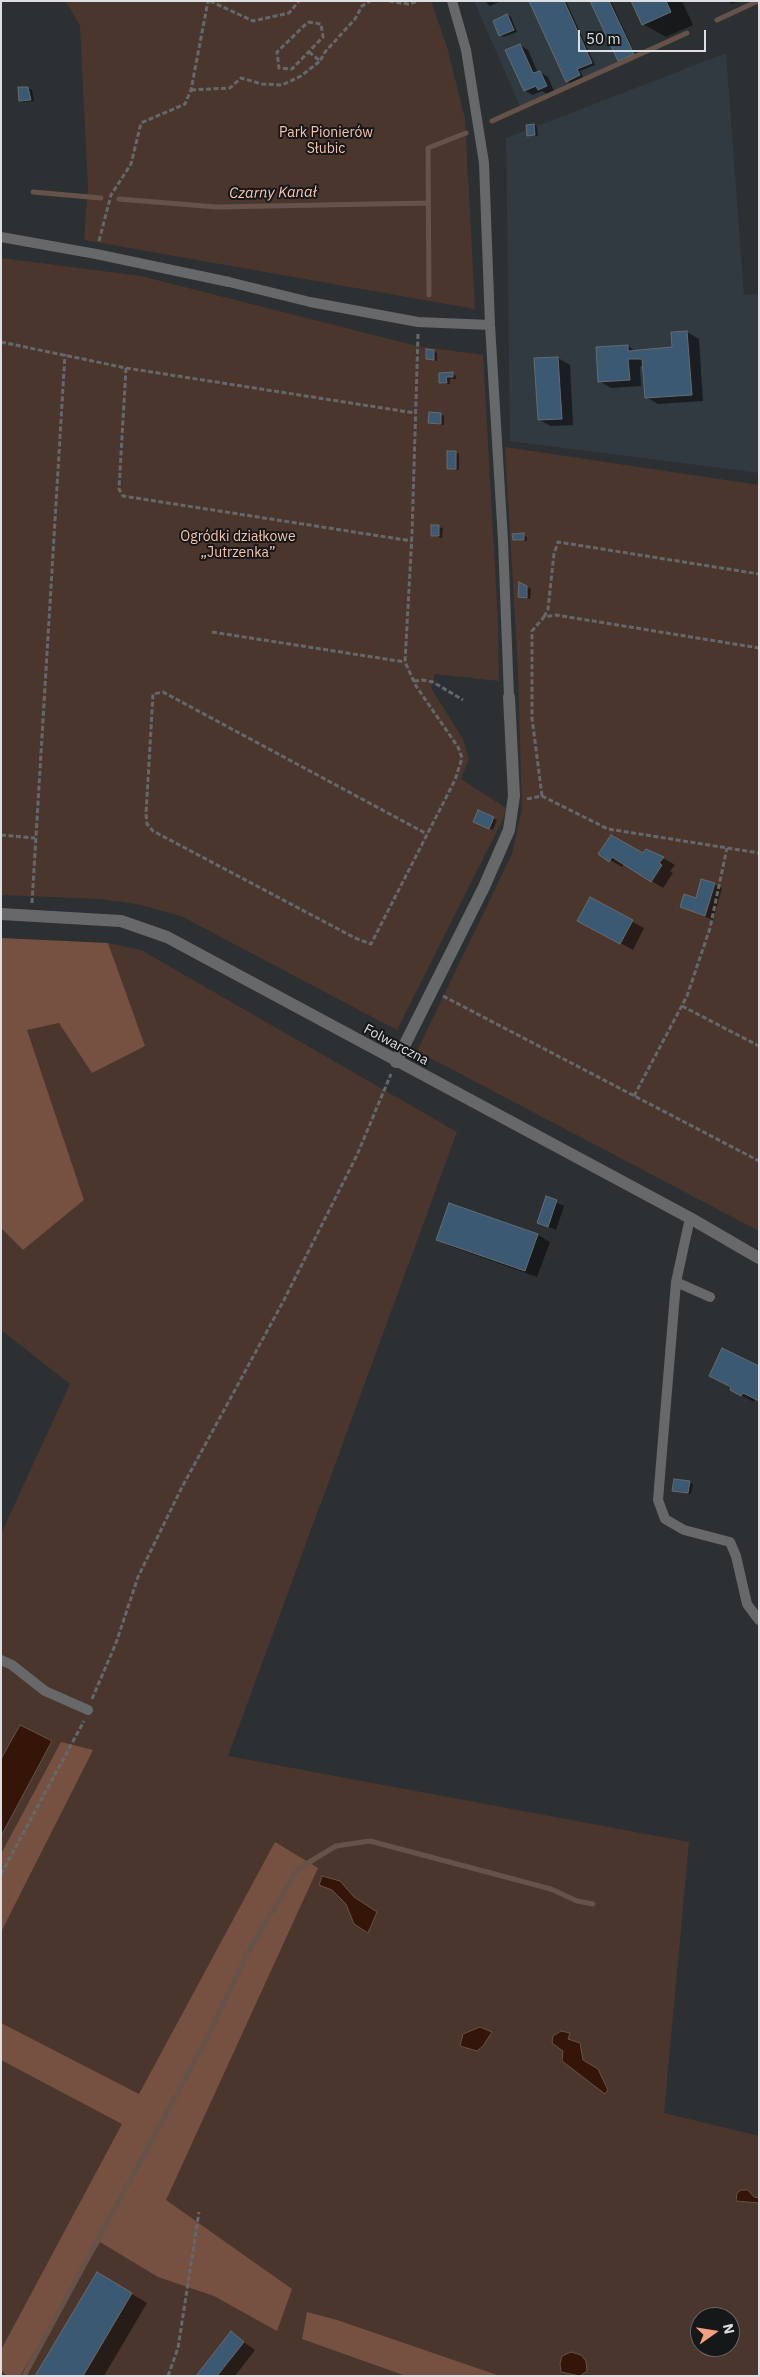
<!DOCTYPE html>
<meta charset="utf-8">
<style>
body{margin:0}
#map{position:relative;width:760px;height:2377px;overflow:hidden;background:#2c3033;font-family:"IBM Plex Sans",sans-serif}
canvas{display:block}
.frame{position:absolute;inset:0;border:2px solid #dddfe2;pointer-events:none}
.north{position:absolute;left:690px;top:2307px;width:50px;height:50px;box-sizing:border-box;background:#161719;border:1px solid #666769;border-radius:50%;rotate:77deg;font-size:14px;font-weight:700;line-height:20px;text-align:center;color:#dddfe2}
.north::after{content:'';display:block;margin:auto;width:18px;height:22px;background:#f2a17e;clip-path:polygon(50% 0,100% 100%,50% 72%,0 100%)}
.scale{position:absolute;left:578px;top:30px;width:128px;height:22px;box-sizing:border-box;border:2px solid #dddfe2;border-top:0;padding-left:6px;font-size:15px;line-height:18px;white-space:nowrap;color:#dddfe2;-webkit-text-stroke:4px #161719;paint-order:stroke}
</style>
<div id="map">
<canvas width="760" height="2377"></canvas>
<div class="frame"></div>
<div class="north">N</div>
<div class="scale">50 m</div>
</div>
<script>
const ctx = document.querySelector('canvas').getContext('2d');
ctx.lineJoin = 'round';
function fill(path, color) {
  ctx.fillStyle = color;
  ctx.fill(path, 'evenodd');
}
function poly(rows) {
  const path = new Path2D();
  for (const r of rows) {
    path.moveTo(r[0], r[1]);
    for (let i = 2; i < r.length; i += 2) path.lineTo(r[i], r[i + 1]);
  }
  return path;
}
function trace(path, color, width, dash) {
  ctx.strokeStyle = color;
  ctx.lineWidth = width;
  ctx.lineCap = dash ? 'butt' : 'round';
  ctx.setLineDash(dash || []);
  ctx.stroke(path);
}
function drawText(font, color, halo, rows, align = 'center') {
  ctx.font = font + ' "IBM Plex Sans",sans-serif';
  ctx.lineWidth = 4;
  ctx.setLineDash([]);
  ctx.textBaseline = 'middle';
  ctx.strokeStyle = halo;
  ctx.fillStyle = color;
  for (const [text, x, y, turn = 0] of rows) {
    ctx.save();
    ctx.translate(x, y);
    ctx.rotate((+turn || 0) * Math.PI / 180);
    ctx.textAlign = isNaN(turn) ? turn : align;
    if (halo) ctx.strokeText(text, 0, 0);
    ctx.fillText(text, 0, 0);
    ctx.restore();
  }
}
fill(poly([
 [474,1,611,1,636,56,521,109],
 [726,53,744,295,759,294,759,473,510,441,506,138]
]), '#313941');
fill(poly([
 [66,1,431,1,447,47,465,119,475,309,84,240,88,186,80,26],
 [1,258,141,276,417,346,483,355,498,621,499,681,435,674,431,688,463,739,469,759,461,779,506,808,503,819,397,1030,181,916,137,904,99,899,1,895],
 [505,447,759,485,759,1231,417,1051,512,854,522,810,518,670],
 [108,943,141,950,457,1132,228,1756,689,1842,664,2113,759,2136,759,2376,1,2376,1,1836,52,1741,20,1725,1,1759,1,1534,70,1384,1,1330,1,1228,23,1250,84,1200,26,1030,59,1023,145,1047],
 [700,2317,730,2317,730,2347,700,2347]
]), '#4b362d');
fill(poly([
 [1,938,108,943,145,1046,92,1073,59,1023,27,1030,84,1200,23,1250,1,1228],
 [61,1742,93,1750,1,1932,1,1854],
 [275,1842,318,1868,166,2200,292,2289,277,2331,214,2296,158,2277,100,2242,20,2376,7,2376,1,2370,1,2350,122,2124,1,2060,1,2023,139,2094],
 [307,2312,337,2320,500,2376,406,2376,302,2339]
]), '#765141');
const water = poly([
 [20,1725,52,1741,1,1836,1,1759,20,1725],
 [322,1876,340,1881,354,1897,377,1912,368,1933,354,1924,346,1904,332,1890,319,1885,322,1876],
 [480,2027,492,2032,483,2046,477,2051,460,2046,463,2034,480,2027],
 [561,2031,570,2033,568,2039,580,2043,583,2060,598,2069,608,2090,605,2094,562,2061,563,2051,552,2043,553,2036,561,2031],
 [741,2190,748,2190,754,2197,759,2198,759,2203,736,2201,737,2193,741,2190],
 [571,2352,581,2355,586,2361,587,2371,580,2376,561,2372,560,2364,562,2356,571,2352]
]);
fill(water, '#341507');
trace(water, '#675249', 1);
fill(poly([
 [485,1,501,1,490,6],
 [530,1,566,1,595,65,580,71,583,77,570,83,567,81],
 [592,1,611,1,636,56,622,62,619,60],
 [633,1,682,1,693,25,666,37,643,24],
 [727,1,739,1,732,4],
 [507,15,511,17,517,32,504,37,500,35],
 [520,45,528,50,538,73,540,72,548,77,554,91,547,94,542,91,533,95,525,91],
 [28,88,32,90,34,101,24,102,20,100],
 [534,125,537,127,538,136,528,135],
 [687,332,699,339,703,401,658,404,646,397,644,366,640,366,641,386,611,388,599,381,628,346,637,352,673,349],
 [434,351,437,353,437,361,427,358],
 [558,358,570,365,573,425,551,426,539,420],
 [440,374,453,374,456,376,456,379,450,379,450,384,443,384,440,382],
 [441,414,444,416,444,425,430,423],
 [455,452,459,454,459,470,448,468],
 [433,526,443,528,442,538,432,535],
 [524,535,527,537,527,541,514,540],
 [527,587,531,589,530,599,520,597],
 [479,811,497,820,493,830,478,823],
 [655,853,675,865,670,871,673,873,663,888,624,864,622,867,600,854,654,855],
 [714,884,722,888,713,920,681,907,697,900],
 [590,899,644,928,633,950,591,927],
 [546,1198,564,1206,556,1230,538,1222],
 [538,1235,550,1242,537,1277,450,1246,438,1240],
 [759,1368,754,1402,732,1390],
 [689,1482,693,1484,691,1494,673,1491],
 [114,2283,147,2303,104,2376,36,2376],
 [231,2333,255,2350,235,2376,197,2376]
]), '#0007');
trace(poly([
 [717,20,758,1],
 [492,121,687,33],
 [33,192,101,198],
 [119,199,216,207,428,203],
 [429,295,428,148,466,133],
 [24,2376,206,2040,248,1952,298,1869,336,1846,370,1841,551,1889,577,1901,593,1904]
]), '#675249', 5);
const building = poly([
 [529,1,564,1,592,63,577,69,580,75,566,82,529,1],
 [590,1,609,1,634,54,618,61,590,1],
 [631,1,666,1,671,12,642,25,631,1],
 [507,14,514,30,499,36,493,21,507,14],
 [520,44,533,73,540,71,547,86,538,90,536,86,524,91,505,50,520,44],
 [18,87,28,87,31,100,19,101,18,87],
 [534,124,535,135,527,136,526,125,534,124],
 [687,331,692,395,645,398,642,359,628,359,630,380,598,382,596,347,628,345,628,351,672,347,671,332,687,331],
 [426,349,434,350,434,360,426,359,426,349],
 [558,357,562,419,538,420,534,358,558,357],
 [453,372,453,377,446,377,447,383,439,383,439,373,453,372],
 [429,412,441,413,441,424,428,423,429,412],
 [447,451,456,451,456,469,447,469,447,451],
 [431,525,439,525,439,536,431,536,431,525],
 [524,533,524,540,513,540,512,534,524,533],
 [519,582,527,586,527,598,518,597,519,582],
 [478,810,494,817,489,829,473,822,478,810],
 [611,835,643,853,646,849,664,857,659,863,662,865,651,882,612,857,609,862,598,854,611,835],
 [701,879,715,883,705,916,680,907,684,894,696,898,701,879],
 [590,897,633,920,620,944,577,921,590,897],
 [546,1196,557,1200,548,1227,537,1223,546,1196],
 [449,1203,538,1234,525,1271,436,1240,449,1203],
 [722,1348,759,1366,759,1401,743,1393,741,1396,730,1390,731,1387,709,1376,722,1348],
 [674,1479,690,1481,688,1493,672,1491,674,1479],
 [97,2272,132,2293,83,2376,35,2376,97,2272],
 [231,2331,244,2342,217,2376,196,2376,231,2331]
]);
fill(building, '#3c5973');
trace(building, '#666b6f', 1);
trace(poly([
 [210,1,253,21,289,13,299,1],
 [389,1,408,4,419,1],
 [308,22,321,24,323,37,292,69,279,68,277,52,308,22],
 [309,52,320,61,325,52,355,19,362,6,370,1],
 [191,90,230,88,241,78,262,84,282,85,301,76,320,61],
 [99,241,111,195,131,164,141,123,185,104,191,90,208,1],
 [418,334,412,534,405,662,416,686,458,747,462,758,455,780,371,944,355,938,153,831,147,824,146,814,153,694,163,692,427,834],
 [1,342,126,368,415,413],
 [126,368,119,489,123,496,412,541],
 [544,617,548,609,554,554,558,542,759,574],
 [212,632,405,662],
 [414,681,423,680,433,682,463,700],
 [542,796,532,718,532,631,544,617,556,615,759,648],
 [527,799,542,796,608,829,759,853],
 [1,835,35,838],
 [32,903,65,354],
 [443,996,759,1161],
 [682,1006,759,1046],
 [634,1096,687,996,710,928,727,848],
 [92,1699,116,1643,138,1577,181,1489,284,1300,357,1155,391,1074],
 [1,1874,84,1721],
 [168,2376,178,2348,199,2212]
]), '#64686b', 3, [5, 2.5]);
trace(poly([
 [452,1,466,50,484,163,490,325,503,541,509,697],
 [1,237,96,254,229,282,310,302,418,322,490,325],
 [690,1218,676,1282,658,1500,665,1519,684,1530,730,1542,736,1556,747,1604,759,1620],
 [676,1282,710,1297],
 [1,1660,12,1665,45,1691,88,1710]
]), '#66686a', 10);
trace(poly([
 [396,1062,484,887,509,830,514,796,509,697]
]), '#66686a', 12);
trace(poly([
 [1,914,121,921,167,937,690,1218,759,1258]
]), '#66686a', 12);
drawText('14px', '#f8c3ad', '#161719', [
 ["Park Pionierów",326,133],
 ["Słubic",326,149],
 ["Ogródki działkowe",238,537],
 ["„Jutrzenka”",238,553]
]);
drawText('14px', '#dddfe2', '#161719', [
 ["Folwarczna",396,1045,28]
]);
drawText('italic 15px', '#fdc8b2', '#161719', [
 ["Czarny Kanał",273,193,-1]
]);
</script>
